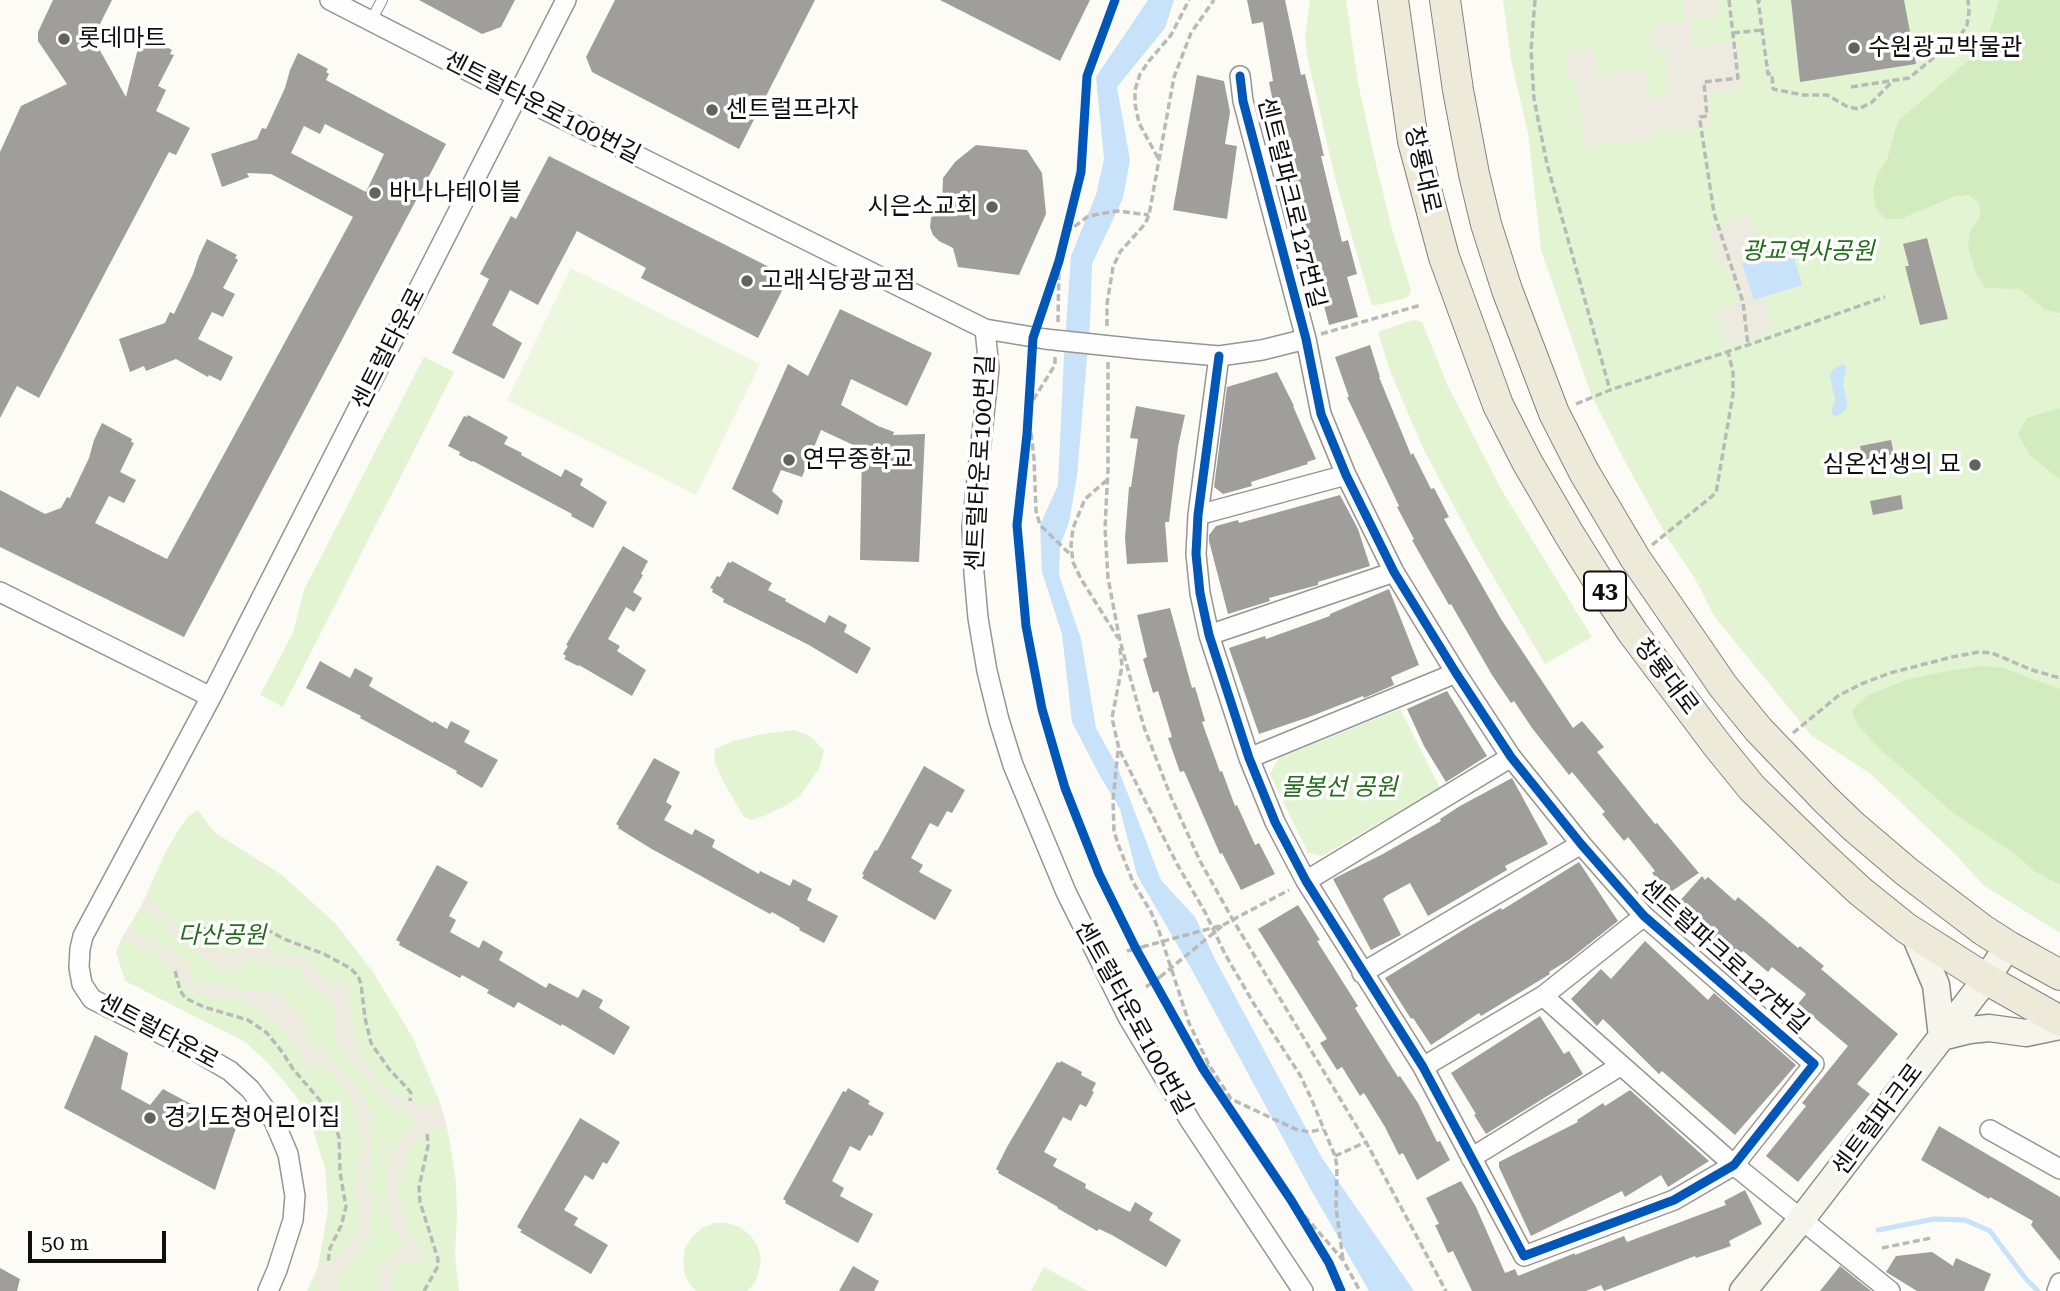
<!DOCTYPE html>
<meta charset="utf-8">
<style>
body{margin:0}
#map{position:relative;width:2060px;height:1291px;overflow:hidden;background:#fcfbf5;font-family:"Roboto Serif",serif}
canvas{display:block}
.scale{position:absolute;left:28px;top:1231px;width:138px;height:32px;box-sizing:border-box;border:4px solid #0f0f0f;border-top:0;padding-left:9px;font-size:21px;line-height:24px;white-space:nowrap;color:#0f0f0f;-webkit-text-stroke:5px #fff;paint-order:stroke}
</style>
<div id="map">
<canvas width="2060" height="1291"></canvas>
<div class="scale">50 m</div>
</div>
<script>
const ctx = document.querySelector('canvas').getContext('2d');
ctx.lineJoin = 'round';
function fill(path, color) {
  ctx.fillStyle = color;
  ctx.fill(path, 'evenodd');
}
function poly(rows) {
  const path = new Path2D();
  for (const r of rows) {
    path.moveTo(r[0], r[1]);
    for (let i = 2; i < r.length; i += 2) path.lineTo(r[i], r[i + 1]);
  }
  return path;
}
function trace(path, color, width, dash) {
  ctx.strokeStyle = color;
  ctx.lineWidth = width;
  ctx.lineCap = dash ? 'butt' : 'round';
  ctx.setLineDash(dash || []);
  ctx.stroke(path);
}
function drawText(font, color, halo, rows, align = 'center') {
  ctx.font = font + ' "Roboto Serif","Noto Sans KR",serif';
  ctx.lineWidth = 7;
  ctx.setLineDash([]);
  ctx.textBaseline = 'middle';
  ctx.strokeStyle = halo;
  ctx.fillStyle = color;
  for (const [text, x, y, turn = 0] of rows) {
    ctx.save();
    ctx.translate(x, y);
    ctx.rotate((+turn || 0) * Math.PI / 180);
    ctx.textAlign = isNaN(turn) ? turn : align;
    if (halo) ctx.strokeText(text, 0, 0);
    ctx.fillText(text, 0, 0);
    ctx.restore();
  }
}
fill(poly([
 [1310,0,1346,0,1358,83,1375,160,1392,229,1411,290,1409,296,1403,299,1372,306,1336,182,1308,60,1305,37],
 [1503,0,2060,0,2060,933,1983,885,1955,854,1872,775,1811,735,1714,616,1694,577,1667,537,1628,467,1592,397,1541,250,1528,133,1511,60],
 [1413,320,1422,322,1447,384,1501,489,1592,637,1545,664,1481,556,1444,488,1423,448,1390,371,1378,332],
 [424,357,454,372,283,707,260,695,293,633,304,590],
 [1400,709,1440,788,1322,856,1308,853,1270,774,1279,758],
 [794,730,810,736,824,750,820,767,800,796,787,805,767,815,751,820,744,817,724,783,714,761,715,749,734,741,763,734],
 [198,810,214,832,282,875,335,923,373,972,413,1038,440,1103,449,1136,456,1183,457,1215,455,1255,459,1291,307,1291,318,1267,328,1209,325,1168,308,1114,292,1091,267,1062,244,1041,125,981,116,952,122,938,141,906,166,851,181,826,189,816],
 [714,1223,728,1223,740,1227,751,1236,758,1247,761,1259,759,1271,755,1283,747,1291,697,1291,691,1286,685,1275,683,1262,685,1248,692,1237,702,1228],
 [1044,1267,1088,1291,1031,1291]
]), '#e3f4d3');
fill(poly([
 [1999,0,2060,0,2060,313,2045,310,2020,289,1985,288,1975,271,1968,248,1970,232,1980,217,1979,203,1969,195,1955,196,1901,219,1885,219,1876,208,1873,191,1877,174,1887,160,1898,121,1970,59,1990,31],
 [2060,408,2060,480,2029,454,2018,434,2027,418],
 [1981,666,2003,668,2060,689,2060,885,2034,871,2014,853,1957,816,1881,750,1856,723,1852,710,1867,696,1906,680,1947,671]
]), '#d2ecc0');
fill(poly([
 [571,268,760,364,696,495,507,400]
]), '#edf7dd');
fill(poly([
 [1683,0,1716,0,1718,17,1691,21,1694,46,1737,41,1742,89,1708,93,1711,126,1653,133,1653,139,1584,146,1576,78,1568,78,1565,52,1594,48,1597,75,1647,69,1650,98,1670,96,1665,49,1654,50,1651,25,1685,21],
 [1751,215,1764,256,1742,263,1754,300,1763,297,1773,330,1726,345,1716,310,1739,302,1729,269,1722,270,1709,228],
 [147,894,178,927,210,948,228,953,236,952,259,942,270,951,282,956,309,957,320,974,330,981,346,982,354,1036,361,1055,379,1083,391,1093,410,1101,428,1105,440,1103,447,1127,433,1129,421,1134,407,1153,398,1187,401,1208,411,1238,426,1260,409,1261,397,1265,393,1270,391,1291,377,1291,379,1273,383,1264,404,1248,395,1233,387,1205,386,1170,388,1160,398,1142,418,1122,390,1104,336,1046,334,997,322,995,306,982,301,976,300,966,272,964,252,956,240,970,230,971,218,970,182,938,141,906],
 [129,926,142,937,171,949,188,964,194,985,212,984,238,989,268,989,280,992,305,1018,308,1045,319,1047,352,1080,359,1092,368,1109,371,1130,372,1150,370,1170,365,1182,371,1193,372,1229,366,1242,357,1256,338,1276,339,1291,320,1291,314,1277,318,1267,333,1261,352,1241,361,1215,360,1200,352,1191,362,1155,361,1135,359,1118,347,1089,329,1069,308,1067,305,1065,288,1036,268,1015,242,1001,189,993,181,978,159,955,122,938]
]), '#edebe0');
fill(poly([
 [1148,0,1174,0,1165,28,1117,87,1130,160,1123,198,1092,264,1090,322,1077,476,1069,522,1060,546,1059,575,1081,639,1096,728,1117,766,1161,880,1195,917,1215,959,1322,1158,1414,1291,1369,1291,1310,1188,1192,970,1137,875,1120,809,1100,776,1072,722,1062,634,1042,572,1040,525,1058,485,1064,356,1071,256,1096,195,1104,159,1096,77],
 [1791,248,1802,285,1754,300,1742,263],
 [1843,364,1846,366,1843,385,1847,403,1846,409,1839,415,1834,416,1831,411,1835,400,1830,377,1832,370]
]), '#c8e2f9');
trace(poly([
 [1878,1230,1934,1219,1965,1220,1990,1231,2026,1279,2038,1291]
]), '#c8e2f9', 5);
fill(poly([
 [53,0,112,0,93,38,126,97,137,52,145,36,172,50,170,54,174,55,158,86,166,90,156,111,190,128,176,155,169,152,39,398,17,386,0,418,0,152,21,106,67,84,38,41,38,32],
 [419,0,515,0,501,27,482,34],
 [615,0,815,0,739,149,592,72,586,57],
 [940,0,1090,0,1060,61],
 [1247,0,1285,0,1301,75,1305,74,1324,156,1321,156,1342,242,1348,240,1357,274,1347,277,1358,317,1329,325,1308,245,1306,246,1276,128,1278,127,1269,82,1273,81,1263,22,1252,24],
 [1791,0,1904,0,1916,64,1800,82],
 [298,53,328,69,326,72,329,74,326,80,446,144,184,637,0,547,0,490,45,514,61,508,67,497,70,498,89,458,94,440,102,423,132,439,131,442,134,443,120,472,136,480,124,503,109,496,95,523,167,559,353,217,271,174,247,173,249,177,222,187,211,154,257,139,262,128,266,129,285,88,290,70],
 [325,124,384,154,366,192,291,153,304,126,320,134],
 [1197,75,1224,81,1230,112,1225,144,1237,146,1227,219,1173,210],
 [976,145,1027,150,1042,173,1046,214,1019,275,958,267,953,248,939,241,933,235,930,227,931,218,935,210,942,203,943,178,955,162],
 [549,156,789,277,758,338,641,278,646,268,577,231,538,305,510,290,492,325,522,343,504,379,452,353,489,279,480,274,511,216,516,219],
 [1927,238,1948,319,1920,325,1905,266,1909,266,1903,244],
 [207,239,237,255,235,258,238,260,223,288,235,294,223,317,212,312,198,339,233,357,221,381,209,375,208,377,176,359,146,371,144,366,130,372,119,339,165,323,170,312,174,314,193,274,199,256],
 [840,309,932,353,907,406,851,379,841,405,878,426,894,432,893,435,925,434,919,562,860,560,862,449,821,430,802,477,781,470,772,491,783,501,778,515,732,489,788,364,808,376],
 [1370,345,1380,377,1379,377,1411,455,1413,453,1431,489,1434,488,1449,517,1444,519,1501,619,1573,728,1582,721,1604,747,1597,752,1655,824,1657,823,1699,873,1669,893,1652,873,1655,871,1628,837,1624,841,1602,814,1605,812,1572,772,1569,775,1532,728,1514,701,1511,703,1492,675,1451,604,1449,605,1430,572,1412,540,1414,539,1397,507,1399,506,1347,397,1349,397,1335,357],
 [1277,372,1294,406,1293,406,1316,459,1307,462,1308,464,1251,482,1252,486,1223,494,1214,487,1227,387],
 [1136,406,1185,415,1178,447,1169,522,1165,522,1168,562,1127,564,1125,538,1129,487,1131,487,1138,439,1130,438],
 [468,415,508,437,504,444,522,453,521,455,561,477,565,469,583,479,580,485,607,502,593,528,571,516,572,514,473,461,472,462,459,455,460,452,448,446,464,416,467,417],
 [1891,440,1894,454,1863,460,1860,446],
 [1340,495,1358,529,1370,566,1318,582,1318,585,1269,598,1270,601,1228,614,1209,541,1209,535,1216,526,1238,520,1239,523],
 [1901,495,1903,509,1873,515,1870,501],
 [623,546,648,561,641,574,643,575,633,592,642,598,634,612,626,607,608,639,620,646,617,651,646,670,632,696,579,665,578,666,564,659,566,656,563,654,568,646,566,645],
 [732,561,772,583,768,590,786,599,785,601,825,623,829,615,847,625,844,632,871,648,857,674,809,645,723,602,724,599,712,592,713,589,710,588,717,576,720,577,728,562,731,563],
 [1389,589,1419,665,1391,677,1394,685,1364,698,1363,696,1309,717,1259,734,1229,648,1265,636,1266,639,1330,616,1330,614],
 [1170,608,1192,688,1195,687,1205,721,1202,722,1220,772,1222,771,1235,806,1237,805,1255,845,1259,843,1275,874,1241,890,1222,853,1220,854,1184,771,1180,772,1168,738,1172,737,1158,691,1153,693,1143,659,1147,657,1137,615],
 [320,661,350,678,355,668,373,678,369,686,433,723,434,721,447,729,451,721,470,731,464,742,498,760,482,788,456,773,457,771,360,718,361,716,306,688],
 [1447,691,1487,756,1446,782,1424,746,1407,709],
 [654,758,680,772,666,802,672,806,664,820,692,835,695,829,715,840,712,847,759,874,760,871,790,886,793,879,812,889,807,900,838,916,824,943,799,930,800,928,772,912,770,914,650,848,618,828,619,826,616,824],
 [924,766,965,790,952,813,947,811,938,827,930,823,911,858,923,865,919,872,952,890,935,920,862,878,864,875,862,874,875,850,877,851],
 [1512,778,1548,844,1505,866,1507,870,1428,916,1410,883,1386,896,1383,899,1401,935,1371,950,1333,879,1381,855,1441,821,1440,819,1460,806],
 [1579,862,1618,921,1570,959,1549,972,1550,974,1481,1016,1479,1013,1431,1045,1413,1018,1411,1019,1385,978,1468,927,1501,908,1502,910],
 [437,865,468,882,449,916,456,920,450,932,479,948,483,940,503,952,499,960,546,988,549,983,578,998,583,989,603,1000,599,1008,630,1027,614,1055,562,1024,561,1026,518,1002,514,1008,487,993,489,990,462,975,460,978,399,945,400,942,396,940],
 [1702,876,1705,880,1708,877,1735,901,1738,897,1798,948,1800,946,1824,966,1821,969,1898,1034,1857,1084,1870,1094,1798,1182,1766,1156,1806,1106,1802,1103,1848,1046,1798,1004,1806,994,1772,967,1768,972,1743,951,1736,958,1680,908,1678,903],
 [1298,905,1320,940,1317,941,1358,1006,1355,1008,1398,1077,1400,1076,1418,1103,1437,1142,1440,1141,1450,1160,1417,1180,1403,1153,1399,1155,1385,1127,1364,1093,1360,1096,1342,1067,1337,1070,1320,1043,1327,1039,1258,929],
 [1645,941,1708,1000,1714,993,1796,1065,1735,1135,1662,1071,1659,1074,1603,1019,1597,1026,1571,999,1601,969,1611,979],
 [1540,1016,1564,1054,1569,1051,1583,1074,1486,1134,1474,1115,1476,1114,1451,1073],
 [95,1035,128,1053,121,1089,150,1105,163,1089,236,1128,215,1190,64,1108],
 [1061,1061,1082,1072,1081,1075,1096,1083,1092,1091,1094,1092,1086,1107,1080,1104,1071,1121,1063,1117,1044,1152,1057,1159,1053,1166,1086,1184,1085,1188,1122,1208,1130,1212,1135,1202,1153,1213,1149,1220,1181,1240,1166,1267,1112,1235,1099,1229,1097,1231,1057,1208,1058,1207,998,1173,999,1171,996,1169,1007,1147,1057,1062,1060,1063],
 [848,1088,870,1101,868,1104,884,1113,872,1136,869,1135,860,1151,850,1146,832,1181,844,1188,840,1196,873,1214,858,1243,785,1203,786,1201,783,1199,843,1091,846,1092],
 [1630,1090,1709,1161,1668,1187,1661,1175,1625,1197,1622,1191,1531,1236,1499,1167,1499,1162,1578,1122,1577,1120,1603,1103,1605,1106],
 [580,1118,620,1142,607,1164,603,1162,593,1180,585,1175,564,1210,578,1218,574,1225,608,1245,591,1274,520,1232,522,1230,517,1227],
 [1939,1126,2060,1197,2060,1261,2031,1225,2033,1221,1990,1197,1989,1199,1921,1160],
 [1461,1181,1476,1207,1505,1273,1515,1269,1518,1276,1575,1253,1575,1255,1624,1236,1627,1242,1726,1205,1724,1201,1745,1190,1762,1224,1729,1241,1731,1246,1696,1258,1695,1256,1604,1291,1601,1285,1586,1291,1472,1291,1453,1251,1448,1253,1435,1225,1439,1224,1426,1198],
 [1932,1252,1953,1266,1956,1258,1991,1274,1984,1291,1917,1291,1886,1272,1896,1256],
 [853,1266,879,1281,874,1291,839,1291],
 [1840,1266,1871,1291,1820,1291],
 [0,1268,20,1279,17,1291,0,1291]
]), '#a09e9a');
const lane = poly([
 [371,21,382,0]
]);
const street = poly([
 [330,0,517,96,985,329,989,368,972,527,974,573,978,618,987,671,999,720,1013,765,1066,892,1128,1017,1191,1122,1303,1291],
 [985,329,1045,339],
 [1139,349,1219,356,1262,350,1306,339],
 [1219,356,1198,515,1196,554,1200,593,1209,635,1249,758,1275,822,1306,881,1423,1067,1524,1256,1674,1200,1734,1165,1814,1064,1644,916,1581,844,1511,757,1456,673,1394,572,1346,475,1321,414,1306,339,1243,101,1240,76],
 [1198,515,1346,475],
 [0,592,211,697],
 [1209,635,1394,572],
 [1249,758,1456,673],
 [1306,881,1511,757],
 [1362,973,1581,844],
 [1543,996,1734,1165,1890,1291],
 [1423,1067,1543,996,1644,916],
 [1990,1130,2060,1169],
 [1471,1158,1620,1066],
 [268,1291,277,1270,293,1220,295,1196,288,1154,274,1121,250,1089,230,1071,201,1054,92,999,82,984,79,967,80,949,83,936,211,697,566,0],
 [2057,1291,2060,1283]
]);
const secondary = poly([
 [1914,933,1936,985,1942,1037,1970,1030,1989,1028,2026,1033,2060,1026],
 [1743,1291,1801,1220,1986,979,2008,946]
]);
const primary = poly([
 [1393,0,1413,141,1444,257,1498,405,1527,462,1569,534,1599,582,1633,633,1717,745,1752,788,1816,850,1860,891,1906,928,1986,979,2060,1021],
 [1445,0,1458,90,1474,174,1486,224,1507,290,1554,413,1584,472,1635,558,1723,686,1758,729,1825,799,1853,826,1907,872,1983,930,2008,946,2060,975]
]);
trace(lane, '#969593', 12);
trace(street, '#969593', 22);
trace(secondary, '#8c8c89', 29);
trace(primary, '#838380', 32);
trace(poly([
 [1535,0,1531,50,1534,99,1547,164,1610,390],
 [1729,0,1738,78,1704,82,1707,116,1700,117,1700,121,1714,213,1743,302,1748,345],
 [1761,0,1758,0,1768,74,1772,74,1773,89,1803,95,1827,95,1848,107,1858,109,1871,103,1894,80],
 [1733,33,1762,30],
 [1851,87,1909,78,1960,36,1967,25,1969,12,1968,0],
 [1158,158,1139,123,1135,104,1135,90,1140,74,1149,61,1171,35,1189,0],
 [1066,233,1087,217,1099,214,1117,211,1149,215],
 [1058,322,1059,261],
 [1107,326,1107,304,1113,267,1120,252,1145,224,1149,215,1174,77,1191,33,1214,0],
 [1321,334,1421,305],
 [1055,357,1055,365,1028,408,1034,458,1036,511,1040,525,1071,555],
 [1108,362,1108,469,1105,528,1108,578,1120,641,1144,727,1171,797,1200,861,1233,920,1366,1142,1446,1291],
 [1576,404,1610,390,1748,345,1885,297],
 [1107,480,1085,499,1073,528,1071,545,1073,562,1081,579,1118,638],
 [1652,545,1716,493,1733,394,1733,372,1728,352],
 [1120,648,1122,666,1112,718,1119,749,1177,864,1205,912,1225,954,1254,1004,1300,1075,1311,1098,1335,1156,1337,1167,1336,1207,1343,1260],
 [1793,733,1838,696,1861,684,1890,673,1952,657,1979,652,1992,653,2032,670,2060,678],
 [1118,751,1113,800,1114,831,1118,844,1133,882,1151,912,1158,928,1189,1023,1209,1065,1231,1099,1295,1129,1309,1132,1323,1129],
 [1223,925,1289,890],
 [183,931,196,928,223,931,255,927,268,930,284,939,324,954,350,968,358,976,361,984,365,1018,371,1043,389,1069,408,1089,411,1093,410,1101],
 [1127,951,1142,947],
 [175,971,180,990,185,998,204,1007,248,1020,267,1033,283,1053,293,1069,330,1112,339,1137,340,1172,346,1207,341,1226,330,1248,328,1263],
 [1146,987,1160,977],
 [1203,1069,1209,1065],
 [1335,1156,1366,1142],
 [1291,1200,1343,1260,1360,1291],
 [1882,1248,1931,1238],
 [424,1291,437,1268,438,1259,420,1202,419,1187,428,1146,427,1131]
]), '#b9b9b8', 3.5, [7, 3.5]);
trace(lane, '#fffefe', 10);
trace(street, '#fffefe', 19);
trace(secondary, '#f5f5eb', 26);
trace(primary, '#eeead9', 30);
const streetBridge = poly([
 [1045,339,1139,349]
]);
trace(streetBridge, '#969593', 22, []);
trace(poly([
 [1142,947,1223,925],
 [1160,977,1222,926]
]), '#b9b9b8', 3.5, [7, 3.5]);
trace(streetBridge, '#fffefe', 19);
trace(poly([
 [1115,0,1087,76,1081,172,1059,261,1033,338,1027,434,1017,525,1026,626,1042,709,1065,788,1099,874,1136,949,1203,1069,1291,1200,1329,1263,1341,1291],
 [1219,356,1198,515,1196,554,1200,593,1209,635,1249,758,1275,822,1306,881,1423,1067,1524,1256,1674,1200,1734,1165,1814,1064,1644,916,1581,844,1511,757,1456,673,1394,572,1346,475,1321,414,1306,339,1243,101,1240,76]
]), '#0057b8', 9);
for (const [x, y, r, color] of [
 [64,39,7,"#626260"],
 [1854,48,7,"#626260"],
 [712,110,7,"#626260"],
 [375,193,7,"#626260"],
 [992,207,7,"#626260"],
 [747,281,7,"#626260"],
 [789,460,7,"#626260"],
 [1975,465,7,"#626260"],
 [150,1118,7,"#626260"]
]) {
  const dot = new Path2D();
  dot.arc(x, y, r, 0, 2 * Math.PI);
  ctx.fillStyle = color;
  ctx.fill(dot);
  trace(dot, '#fff', 2.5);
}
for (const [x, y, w] of [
 [1605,591,42]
]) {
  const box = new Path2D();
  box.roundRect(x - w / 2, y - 19.5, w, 39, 5);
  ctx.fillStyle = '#fff';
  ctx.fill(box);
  trace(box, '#0f0f0f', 2);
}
drawText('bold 23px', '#0f0f0f', null, [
 ["43",1605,591]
]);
drawText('24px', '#0f0f0f', '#fff', [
 ["롯데마트",78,39],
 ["수원광교박물관",1868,48],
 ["센트럴프라자",726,110],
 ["바나나테이블",389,193],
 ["시은소교회",978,207,"right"],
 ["고래식당광교점",761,281],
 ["연무중학교",803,460],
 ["심온선생의 묘",1961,465,"right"],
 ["경기도청어린이집",164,1118]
], 'left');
drawText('24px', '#0f0f0f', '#fff', [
 ["센트럴타운로100번길",542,108,27],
 ["창룡대로",1422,170,77],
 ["센트럴파크로127번길",1291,203,76],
 ["센트럴타운로",389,349,-63],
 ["센트럴타운로100번길",981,463,-87],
 ["창룡대로",1666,677,53],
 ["센트럴파크로127번길",1724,957,42],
 ["센트럴타운로100번길",1133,1018,61],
 ["센트럴타운로",158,1032,28],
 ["센트럴파크로",1878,1120,-53]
]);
drawText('italic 24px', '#226e19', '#fff', [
 ["광교역사공원",1808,252],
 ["물봉선 공원",1339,788],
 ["다산공원",222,936]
]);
</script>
